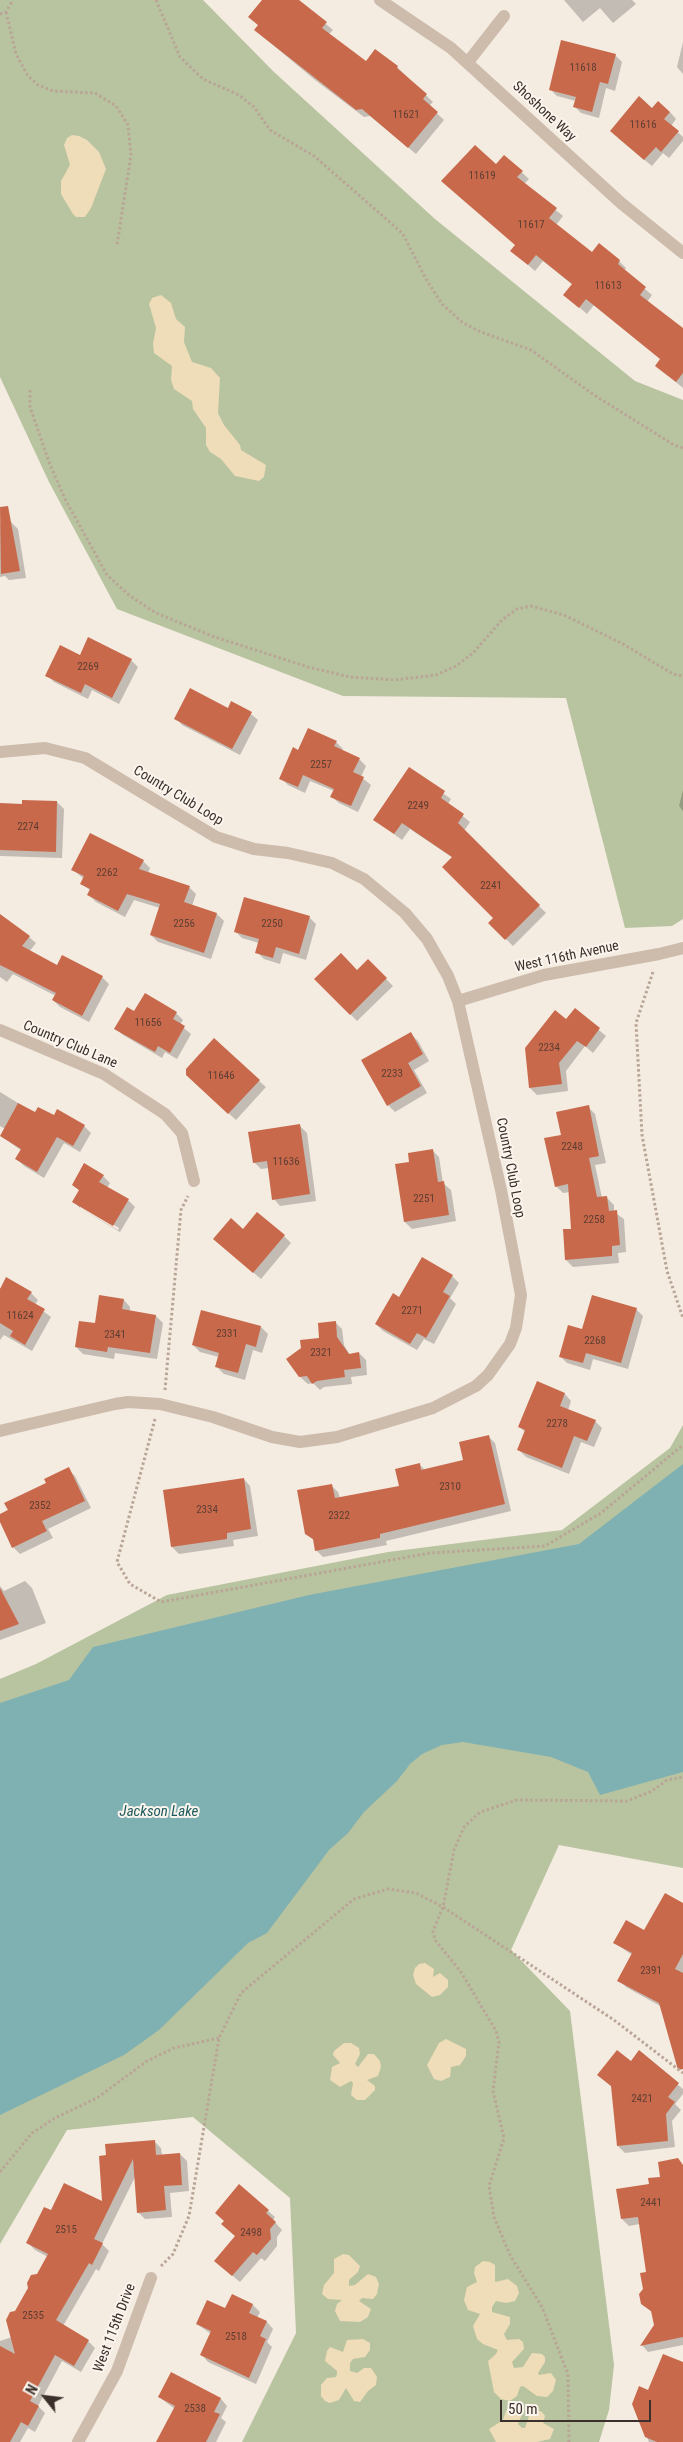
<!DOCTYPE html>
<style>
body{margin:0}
#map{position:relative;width:683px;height:2442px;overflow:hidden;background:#f4ebe1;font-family:"Roboto Condensed",sans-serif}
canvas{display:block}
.north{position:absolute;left:20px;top:2372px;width:50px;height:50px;-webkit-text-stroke:4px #fbf5ee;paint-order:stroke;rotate:299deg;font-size:14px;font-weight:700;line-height:20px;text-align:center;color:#3b302b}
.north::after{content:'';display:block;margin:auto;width:18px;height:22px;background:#3b302b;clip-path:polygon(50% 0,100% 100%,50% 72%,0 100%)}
.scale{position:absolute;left:500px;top:2400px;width:151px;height:22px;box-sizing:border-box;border:2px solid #3b302b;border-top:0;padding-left:6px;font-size:15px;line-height:18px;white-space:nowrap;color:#3b302b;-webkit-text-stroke:4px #fbf5ee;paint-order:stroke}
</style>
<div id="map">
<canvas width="683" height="2442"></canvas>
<div class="north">N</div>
<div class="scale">50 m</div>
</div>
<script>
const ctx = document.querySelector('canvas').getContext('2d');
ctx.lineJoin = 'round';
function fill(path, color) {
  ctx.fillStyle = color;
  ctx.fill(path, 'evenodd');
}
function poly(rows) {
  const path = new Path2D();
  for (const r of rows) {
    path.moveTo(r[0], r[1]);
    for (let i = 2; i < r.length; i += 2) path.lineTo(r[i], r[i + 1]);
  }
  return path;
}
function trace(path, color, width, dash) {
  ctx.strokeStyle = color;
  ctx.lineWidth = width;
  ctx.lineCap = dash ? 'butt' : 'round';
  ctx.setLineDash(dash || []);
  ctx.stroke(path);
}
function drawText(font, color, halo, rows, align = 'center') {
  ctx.font = font + ' "Roboto Condensed",sans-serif';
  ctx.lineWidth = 4;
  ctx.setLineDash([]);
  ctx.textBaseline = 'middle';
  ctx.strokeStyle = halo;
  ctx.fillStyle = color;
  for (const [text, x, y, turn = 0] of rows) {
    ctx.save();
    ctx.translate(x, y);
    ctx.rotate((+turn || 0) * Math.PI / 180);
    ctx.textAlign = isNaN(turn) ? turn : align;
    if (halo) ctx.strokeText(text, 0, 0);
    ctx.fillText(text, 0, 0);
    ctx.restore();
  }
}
fill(poly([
 [0,0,203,0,274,72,435,219,635,381,683,400,683,919,672,926,625,928,566,698,343,696,117,609,49,482,0,377],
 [683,1425,683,1868,559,1845,511,1950,570,2011,614,2365,609,2410,599,2442,242,2442,296,2333,290,2198,193,2117,67,2130,0,2244,0,1679,36,1664,167,1595,388,1552,562,1530,670,1448]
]), '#b8c4a0');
fill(poly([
 [72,135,79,136,87,140,99,152,106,169,91,208,85,217,76,217,73,214,61,194,61,181,70,165,64,145,67,138],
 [161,295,171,303,176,319,185,327,184,342,192,362,211,368,220,378,218,413,224,425,240,445,241,450,266,465,264,477,259,481,235,476,221,459,210,452,206,445,206,428,193,409,192,401,174,389,171,380,172,366,154,353,153,344,156,328,149,304,152,298],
 [425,1963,434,1969,433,1977,440,1973,448,1980,448,1987,440,1995,432,1997,416,1984,413,1975,415,1968,419,1964],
 [446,2039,466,2049,466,2056,460,2065,451,2067,450,2077,441,2081,434,2079,427,2065,439,2043],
 [344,2043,351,2043,359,2048,360,2054,355,2064,358,2067,368,2054,374,2054,380,2061,381,2067,378,2076,367,2080,375,2086,375,2090,365,2100,357,2100,351,2095,353,2083,351,2081,340,2087,330,2080,332,2067,340,2063,333,2055,334,2051],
 [343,2254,349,2255,360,2266,358,2272,349,2280,349,2286,355,2285,368,2274,376,2277,379,2284,377,2294,373,2299,362,2298,359,2301,371,2309,368,2317,360,2322,340,2321,335,2311,337,2304,342,2300,328,2299,322,2294,324,2285,334,2273,334,2259],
 [483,2261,490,2262,495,2265,495,2282,508,2279,517,2286,519,2293,515,2301,506,2303,496,2301,492,2307,492,2312,510,2317,510,2324,504,2334,507,2340,519,2339,523,2342,524,2349,512,2362,514,2368,523,2367,532,2353,542,2354,545,2357,545,2362,538,2373,539,2375,551,2373,556,2380,553,2391,547,2397,537,2396,523,2386,520,2387,517,2396,510,2401,501,2399,494,2392,488,2361,496,2354,498,2350,483,2344,477,2339,473,2326,480,2314,468,2310,464,2300,467,2287,477,2282,474,2273,475,2267],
 [363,2339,370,2343,370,2350,365,2357,353,2359,350,2363,350,2371,357,2373,364,2368,371,2368,377,2377,376,2385,368,2391,360,2402,354,2401,346,2388,339,2400,330,2403,325,2401,321,2396,321,2385,327,2378,336,2377,337,2374,337,2371,325,2361,327,2351,330,2347,343,2352,347,2340],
 [515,2405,519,2406,523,2412,518,2424,522,2428,525,2428,530,2413,537,2410,542,2412,545,2416,543,2423,554,2429,550,2439,537,2442,496,2442,489,2429,503,2420,506,2411]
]), '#efdcb8');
fill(poly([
 [683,1464,683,1772,600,1795,588,1772,551,1757,463,1742,442,1745,422,1754,410,1764,397,1781,364,1812,348,1833,329,1850,267,1933,248,1943,159,2030,124,2055,0,2115,0,1703,69,1680,93,1647,309,1595,579,1544]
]), '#7fb0b2');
fill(poly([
 [269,0,297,0,333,30,329,34,366,62,397,67,433,102,429,106,444,120,416,154,370,116,364,117,315,80,255,30,259,26,250,17],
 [564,0,632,0,636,4,613,23,600,8,583,22],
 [683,42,683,74,677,67],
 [615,55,622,62,615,91,606,88,599,118,581,113,574,106,576,101,557,96,550,89],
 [652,110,670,112,676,119,671,126,683,137,683,141,669,158,663,153,652,166,618,138],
 [504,156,529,179,524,184,563,216,556,225,592,254,619,261,626,268,624,271,652,295,647,302,683,329,683,388,656,366,661,359,594,305,587,314,572,301,573,285,543,261,535,271,512,251,516,245,496,165],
 [11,522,18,529,26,578,9,580,5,576,0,577,0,524],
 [80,656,131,660,138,667,119,704,92,690,88,699,54,682,47,675],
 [232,703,251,714,258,720,240,755,182,725,176,718,228,709],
 [336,742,343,749,342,751,359,759,366,766,361,777,371,785,358,812,339,803,332,797,334,791,310,781,305,793,288,785,281,778,299,751],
 [409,769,451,799,448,804,470,822,464,831,546,913,513,946,490,923,495,918,453,858,410,829,402,840,375,820],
 [683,790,683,811,679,806],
 [57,802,64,809,62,858,0,856,0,805],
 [143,861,150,868,148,873,189,887,196,894,192,906,217,914,224,921,211,959,158,942,151,935,160,908,134,900,125,917,96,902,89,895,91,891,82,884,84,879,72,869],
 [309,917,316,924,306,960,283,953,280,964,264,959,257,952,259,943,242,938,235,931],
 [0,927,29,937,36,943,29,952,58,967,102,977,109,984,89,1022,60,1007,53,1000,56,996,13,974,7,982,0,977],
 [368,961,393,986,357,1021,316,979,357,971],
 [575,1010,606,1036,593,1053,585,1046,566,1071,568,1091,537,1095,530,1088,566,1021],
 [135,1013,176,1013,183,1020,180,1025,191,1034,177,1059,165,1052,162,1058,123,1035,116,1029],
 [411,1034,418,1041,429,1061,414,1070,427,1093,395,1112,388,1105],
 [259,1081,266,1087,236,1120,194,1082],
 [0,1092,36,1114,84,1126,91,1133,80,1152,64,1143,44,1178,24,1166,17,1159,22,1151,1,1136,5,1129,0,1126],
 [588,1107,595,1114,606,1163,595,1165,602,1198,607,1198,614,1205,614,1212,624,1219,626,1252,618,1253,619,1263,573,1267,566,1260,573,1230,570,1192,563,1193,556,1186,562,1136],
 [300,1126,307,1133,316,1201,280,1206,274,1199,269,1168,261,1169,254,1162],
 [432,1150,439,1157,443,1183,451,1190,456,1221,412,1229,405,1222,410,1163],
 [103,1176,110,1183,107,1188,128,1200,135,1207,120,1232,80,1208,118,1230,119,1228,80,1205,80,1208,74,1202,80,1191,73,1185],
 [243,1231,284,1236,291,1243,261,1279,222,1246],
 [452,1276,459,1283,450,1298,456,1304,434,1344,424,1339,417,1350,383,1331,376,1324,400,1299],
 [0,1288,31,1293,38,1300,35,1305,51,1317,32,1351,4,1335,0,1340],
 [124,1300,130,1307,130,1312,156,1316,163,1323,157,1359,115,1353,114,1359,83,1354,76,1347,96,1325],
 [636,1309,643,1316,628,1369,593,1359,590,1370,567,1363,560,1356,583,1330],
 [335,1322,342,1329,344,1345,350,1355,359,1353,366,1360,367,1375,351,1377,352,1384,324,1387,320,1390,313,1383,308,1384,300,1377,321,1339],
 [261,1327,268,1334,262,1353,253,1350,245,1380,224,1374,217,1367,219,1357,200,1352,193,1345],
 [565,1394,571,1401,568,1410,595,1421,602,1428,594,1447,581,1442,569,1474,526,1457,519,1450,526,1433,520,1427],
 [488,1436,495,1443,511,1511,386,1541,387,1545,323,1557,316,1550,315,1541,306,1534,331,1485,338,1492,340,1498,401,1487,419,1464,425,1470,464,1461],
 [68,1469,75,1476,91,1508,48,1529,53,1538,20,1554,13,1547,0,1515],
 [244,1479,250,1486,258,1536,233,1540,234,1546,179,1554,172,1547],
 [25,1581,32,1588,46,1623,0,1640,0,1586,4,1591],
 [683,1905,683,2051,662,2007,626,1987,619,1980,632,1955,615,1943,645,1932],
 [639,2052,683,2089,683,2094,675,2104,681,2110,672,2121,675,2147,625,2153,618,2146,612,2087,598,2075,631,2063],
 [154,2141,161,2148,162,2155,180,2154,187,2161,189,2191,170,2193,172,2217,145,2219,138,2212,136,2175,102,2244,109,2251,99,2271,96,2269,63,2326,88,2341,95,2348,81,2372,62,2361,38,2406,45,2413,35,2432,28,2428,20,2442,0,2442,0,2341,12,2337,16,2312,48,2257,35,2250,28,2243,51,2211,104,2204,107,2156],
 [683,2165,683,2345,648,2352,642,2345,655,2326,653,2313,642,2304,648,2273,640,2224,629,2226,622,2219,650,2185],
 [268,2211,275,2217,273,2220,282,2230,277,2237,277,2246,265,2261,261,2258,240,2282,223,2268,236,2237,223,2224,226,2221],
 [232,2296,253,2305,260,2312,257,2318,267,2322,273,2329,267,2342,272,2347,256,2384,208,2362,202,2355,211,2334,197,2324,226,2310],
 [683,2364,683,2442,649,2442,633,2404],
 [172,2373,221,2399,227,2406,221,2418,226,2422,216,2442,157,2442,175,2409,159,2397]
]), '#0003');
fill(poly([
 [262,0,299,0,327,22,322,28,366,61,375,49,398,66,397,68,427,94,423,99,438,112,408,148,362,109,356,110,254,30,258,25,248,17],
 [561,40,616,54,608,84,600,82,592,112,573,107,576,97,549,90],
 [639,96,652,108,658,101,670,112,664,119,679,131,661,152,656,147,644,160,610,131],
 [475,145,496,164,504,155,523,171,517,177,557,208,549,218,592,252,599,243,620,260,618,264,646,287,640,295,683,328,683,373,676,382,655,366,660,359,586,299,579,308,563,295,572,284,536,255,528,265,510,251,515,245,441,181],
 [8,506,20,571,1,574,0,507],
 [88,637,132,659,112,698,85,684,81,693,45,676,60,645,80,655],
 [190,688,228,708,231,701,252,712,232,749,174,719],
 [308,728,337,741,334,746,360,758,353,772,364,777,351,806,330,797,334,789,303,775,298,787,279,779,293,747,298,750],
 [409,767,445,791,441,798,464,814,458,823,540,905,505,940,488,923,493,918,442,867,452,857,402,823,394,834,373,820],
 [22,800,57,801,56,852,0,850,0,803,22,804],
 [90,833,144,860,139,869,190,886,184,902,217,913,204,953,150,935,160,904,127,894,118,911,87,895,90,889,80,884,84,876,71,870],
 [244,897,310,916,299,954,276,947,273,958,255,953,259,939,234,932],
 [0,914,30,936,22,946,57,965,62,955,103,976,82,1016,52,1000,56,993,0,965],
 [341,953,357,970,368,959,387,978,350,1015,314,979],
 [145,993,177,1012,173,1019,185,1026,170,1053,158,1046,155,1052,114,1029,127,1007,134,1011],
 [575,1008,600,1028,586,1047,577,1041,559,1063,562,1084,529,1088,525,1048,555,1010,566,1019],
 [411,1032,423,1054,408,1063,421,1086,387,1106,361,1060],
 [214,1038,260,1080,228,1114,186,1075,186,1069],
 [18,1103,35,1112,38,1107,54,1115,57,1109,85,1125,73,1146,57,1137,37,1172,15,1159,21,1149,0,1136],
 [589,1105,599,1156,589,1158,597,1197,607,1196,609,1211,617,1210,620,1245,612,1246,612,1256,565,1260,563,1229,571,1229,568,1184,555,1187,544,1138,561,1135,556,1112],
 [300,1124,310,1194,272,1200,267,1161,253,1163,248,1132],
 [433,1149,438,1182,444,1181,449,1215,404,1222,395,1164,409,1162,408,1153],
 [84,1163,104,1175,99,1182,129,1199,113,1226,72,1202,79,1190,72,1185],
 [257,1212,285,1235,253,1273,213,1239,231,1218,243,1229],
 [422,1257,453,1275,443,1292,450,1296,426,1338,417,1333,410,1344,375,1324,393,1293,399,1297],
 [6,1277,32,1292,27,1299,45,1309,25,1345,10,1336,13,1331,0,1323,0,1289],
 [99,1295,124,1299,122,1309,156,1315,150,1353,108,1347,107,1352,75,1347,79,1321,95,1323],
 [592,1295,637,1308,621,1363,586,1353,583,1363,559,1357,568,1325,582,1329],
 [201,1310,261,1326,256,1347,246,1344,238,1373,215,1367,219,1353,192,1345],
 [336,1321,337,1337,349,1354,359,1352,361,1368,344,1370,345,1377,317,1381,312,1384,307,1376,299,1377,286,1359,301,1348,300,1340,319,1338,318,1323],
 [537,1381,565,1393,560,1406,596,1420,587,1441,574,1436,562,1468,517,1450,525,1430,518,1427],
 [489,1435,505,1504,380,1534,380,1538,315,1551,313,1539,305,1534,297,1490,332,1484,335,1498,399,1486,395,1469,420,1463,421,1470,463,1460,459,1442],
 [69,1467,85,1501,42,1521,47,1531,12,1548,0,1522,0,1514,8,1510,4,1503,46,1483,44,1479],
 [244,1478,251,1529,227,1533,227,1539,171,1547,163,1490],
 [0,1588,19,1624,0,1631],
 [665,1893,683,1903,683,1954,675,1969,683,1973,683,2069,678,2070,659,2003,617,1981,632,1953,613,1943,626,1920,644,1930],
 [617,2050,631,2061,639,2050,679,2083,668,2097,675,2102,666,2114,668,2141,617,2146,611,2086,597,2075],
 [155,2140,156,2155,180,2153,182,2185,164,2186,166,2210,137,2213,133,2159,94,2239,103,2243,92,2265,89,2263,56,2320,89,2340,74,2366,55,2355,30,2401,39,2406,28,2426,21,2422,10,2442,0,2442,0,2346,15,2354,6,2320,10,2312,15,2311,28,2288,27,2283,31,2275,37,2274,48,2254,26,2243,44,2207,51,2210,64,2183,102,2201,99,2156,106,2155,105,2144],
 [678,2158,683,2165,683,2337,640,2346,654,2325,651,2311,641,2304,639,2294,643,2289,640,2273,646,2272,638,2217,621,2219,616,2189,649,2184,648,2178,660,2177,658,2162],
 [239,2184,269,2210,266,2213,276,2222,270,2229,271,2239,257,2255,253,2252,232,2276,214,2261,235,2236,221,2224,224,2221,215,2213],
 [232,2294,253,2304,249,2313,267,2321,260,2336,266,2339,249,2378,200,2355,211,2331,196,2324,207,2300,225,2308],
 [663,2354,683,2362,683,2442,657,2442,645,2437,632,2404,639,2386,648,2390],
 [171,2372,221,2398,214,2412,220,2414,206,2442,156,2442,175,2406,158,2397]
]), '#c8694b');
trace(poly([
 [156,0,180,57,203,79,239,95,254,107,270,130,314,156,392,224,403,234,426,279,442,304,463,323,481,332,531,350,594,395,674,445,683,448],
 [6,12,16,54,28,76,38,85,53,91,95,93,116,106,128,125,131,155,117,245],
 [0,14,6,12,13,0],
 [30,390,30,407,49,462,65,499,107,575,130,596,156,613,212,636,308,667,350,677,394,680,436,675,456,666,473,653,502,620,517,609,531,606,564,615,623,644,673,674,683,676],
 [653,972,636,1023,642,1135,667,1271,683,1318],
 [165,1390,181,1210,188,1196],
 [155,1419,117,1562,130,1584,161,1602,430,1553,545,1546,601,1513,683,1445],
 [0,2172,32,2133,55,2118,97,2098,147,2061,174,2048,219,2038],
 [161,2266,173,2254,189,2216,219,2038,241,1993,354,1899,388,1889,416,1893,443,1907,614,2020,683,2073],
 [569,2442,568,2374,542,2307,510,2255,494,2217,489,2186,504,2138,493,2091,499,2042,496,2031,461,1972,435,1940,433,1931,443,1907,454,1850,464,1827,480,1812,517,1800,627,1801,652,1791,667,1780,683,1777]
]), '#b9a596', 3, [2.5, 2.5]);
trace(poly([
 [380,0,451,48,621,203,683,253],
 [468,62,504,16],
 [0,752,45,748,85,758,216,837,254,849,288,853,332,863,364,879,405,913,427,939,448,976,458,1001,501,1190,521,1295,516,1328,510,1344,488,1375,476,1386,433,1408,337,1437,300,1442,272,1437,213,1417,160,1404,128,1402,115,1404,0,1431],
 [458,1001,544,975,659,954,683,948],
 [0,1030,104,1074,165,1114,182,1133,194,1181],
 [78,2442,117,2371,151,2278]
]), '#cdbbac', 12);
drawText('11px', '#5e3e33', null, [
 ["11618",583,68],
 ["11621",406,115],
 ["11616",643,125],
 ["11619",482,176],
 ["11617",531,225],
 ["11613",608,286],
 ["2269",88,667],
 ["2257",321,765],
 ["2249",418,806],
 ["2274",28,827],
 ["2262",107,873],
 ["2241",491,886],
 ["2256",184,924],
 ["2250",272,924],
 ["11656",148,1023],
 ["2234",549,1048],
 ["2233",392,1074],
 ["11646",221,1076],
 ["2248",572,1147],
 ["11636",286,1162],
 ["2251",424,1199],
 ["2258",594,1220],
 ["2271",412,1311],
 ["11624",20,1316],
 ["2331",227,1334],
 ["2341",115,1335],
 ["2268",595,1341],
 ["2321",321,1353],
 ["2278",557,1424],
 ["2310",450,1487],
 ["2352",40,1506],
 ["2334",207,1510],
 ["2322",339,1516],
 ["2391",651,1971],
 ["2421",642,2099],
 ["2441",651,2203],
 ["2515",66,2230],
 ["2498",251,2233],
 ["2535",33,2316],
 ["2518",236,2337],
 ["2538",195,2409]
]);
drawText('14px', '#3b302b', '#fbf5ee', [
 ["Shoshone Way",544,112,43],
 ["Country Club Loop",178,796,31],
 ["West 116th Avenue",567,957,-12],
 ["Country Club Lane",70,1045,23],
 ["Country Club Loop",510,1168,79],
 ["West 115th Drive",115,2328,-69]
]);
drawText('italic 15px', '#1f5a5e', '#fbf5ee', [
 ["Jackson Lake",159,1812]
]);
</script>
